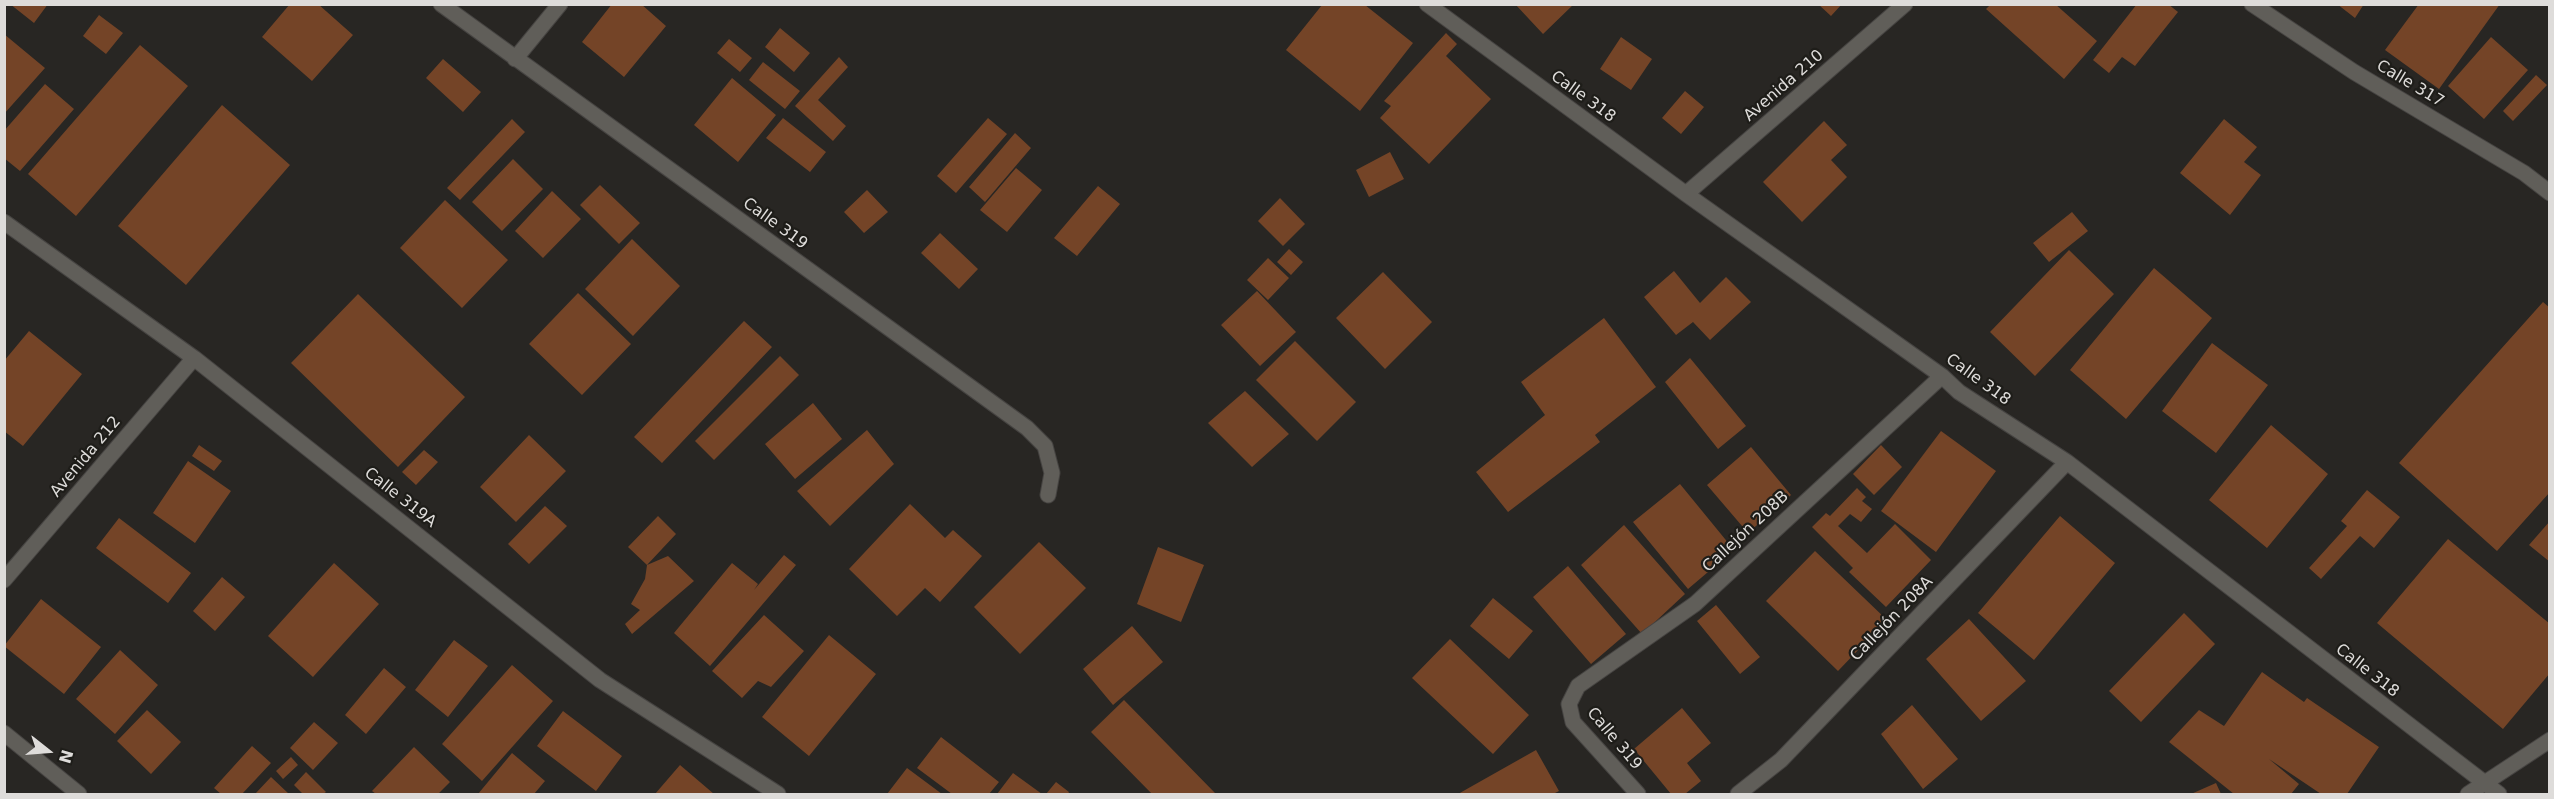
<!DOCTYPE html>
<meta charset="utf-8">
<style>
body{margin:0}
#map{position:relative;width:2554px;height:799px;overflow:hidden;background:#282623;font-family:"DejaVu Sans",sans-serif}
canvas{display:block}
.frame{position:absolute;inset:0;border:6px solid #dedcda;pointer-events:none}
.north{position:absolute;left:18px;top:721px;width:60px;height:60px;-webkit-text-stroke:4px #1e1d19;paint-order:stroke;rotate:107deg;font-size:16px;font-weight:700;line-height:24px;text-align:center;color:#dedcda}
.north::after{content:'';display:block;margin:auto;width:21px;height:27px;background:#dedcda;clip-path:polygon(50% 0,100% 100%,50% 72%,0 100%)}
</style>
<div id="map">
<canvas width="2554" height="799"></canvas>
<div class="frame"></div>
<div class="north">N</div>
</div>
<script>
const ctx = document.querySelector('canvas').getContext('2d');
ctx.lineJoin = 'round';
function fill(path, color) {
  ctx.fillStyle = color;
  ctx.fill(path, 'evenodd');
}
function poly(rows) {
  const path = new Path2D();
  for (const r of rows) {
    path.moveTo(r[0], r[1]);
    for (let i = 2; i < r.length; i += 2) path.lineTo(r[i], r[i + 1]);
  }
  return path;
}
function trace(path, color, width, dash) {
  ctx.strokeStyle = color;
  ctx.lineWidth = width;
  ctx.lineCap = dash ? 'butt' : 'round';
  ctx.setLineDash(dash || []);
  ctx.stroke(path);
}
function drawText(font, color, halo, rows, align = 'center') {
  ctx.font = font + ' "DejaVu Sans",sans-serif';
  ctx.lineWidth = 4.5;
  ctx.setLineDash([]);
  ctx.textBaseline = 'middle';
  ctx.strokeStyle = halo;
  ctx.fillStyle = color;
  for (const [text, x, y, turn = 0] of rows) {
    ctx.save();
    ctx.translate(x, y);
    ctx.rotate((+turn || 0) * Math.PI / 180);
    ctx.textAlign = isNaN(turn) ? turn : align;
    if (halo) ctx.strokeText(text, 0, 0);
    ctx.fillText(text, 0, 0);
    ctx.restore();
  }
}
fill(poly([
 [10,4,48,4,34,23],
 [290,4,318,4,353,35,312,81,262,37],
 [612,4,641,4,666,26,624,77,582,42],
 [1515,4,1574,4,1543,34],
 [1818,4,1842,4,1831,16],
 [1991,4,2055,4,2097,41,2064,79,1986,9],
 [2137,4,2168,4,2178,12,2135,66,2122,57,2109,73,2093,60],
 [2337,4,2364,4,2355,18],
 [2419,4,2500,4,2439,89,2385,50],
 [1322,5,1365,5,1413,43,1360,111,1286,50],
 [99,15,123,33,106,54,83,36],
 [780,28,810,53,794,72,765,47],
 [1446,33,1457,44,1446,56,1491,99,1429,164,1380,118,1391,106,1384,101],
 [4,34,45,68,4,114],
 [1621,37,1652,59,1631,90,1600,69],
 [2491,37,2528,70,2484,119,2448,86],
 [729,39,752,58,740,72,717,53],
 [140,45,188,86,76,216,28,174],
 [839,57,848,67,818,100,846,126,833,141,795,106],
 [443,59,481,92,463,112,426,78],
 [763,62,800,91,785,109,749,80],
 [2536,75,2547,85,2513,121,2503,111],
 [732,78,776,115,738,162,694,125],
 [45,84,74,109,20,171,4,158,4,131],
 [1685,91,1704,107,1681,134,1662,118],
 [222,105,290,165,186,285,118,226],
 [783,118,826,152,810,172,766,138],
 [988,118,1007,134,956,193,937,176],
 [512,119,525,132,460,200,447,188],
 [2224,119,2257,147,2244,162,2261,175,2230,215,2180,173],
 [1824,121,1847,145,1831,160,1847,177,1802,222,1763,182],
 [1015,133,1031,148,985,202,969,187],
 [1390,152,1404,179,1369,197,1356,170],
 [513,159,543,189,502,231,472,202],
 [1016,168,1042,190,1007,232,980,210],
 [600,185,640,223,619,244,580,205],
 [1098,186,1120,204,1077,256,1054,238],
 [867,190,888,212,864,233,844,212],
 [552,191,581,219,543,258,515,231],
 [1280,198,1305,224,1283,246,1258,221],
 [445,200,508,260,462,308,400,248],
 [2072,212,2088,231,2049,262,2033,243],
 [940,233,978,269,959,289,921,253],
 [632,239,680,286,633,336,585,289],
 [1289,249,1303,262,1291,275,1277,262],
 [2069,250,2114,294,2035,376,1990,332],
 [1268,258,1289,278,1268,300,1247,280],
 [2154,268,2212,318,2126,419,2070,370],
 [1674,271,1700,303,1726,277,1751,302,1710,340,1693,322,1676,335,1644,297],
 [1383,272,1432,322,1385,369,1336,318],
 [1257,291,1296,332,1260,366,1221,325],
 [578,293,631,344,582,395,529,344],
 [358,294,465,397,398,467,291,363],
 [2543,302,2550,308,2550,492,2497,551,2399,463],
 [1604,318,1656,387,1595,435,1600,442,1508,512,1476,472,1545,415,1521,382],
 [744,321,772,347,662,463,634,437],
 [29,331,82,374,23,446,4,431,4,361],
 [1295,341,1356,402,1317,441,1256,380],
 [2212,343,2268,385,2216,453,2162,411],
 [780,356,799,375,714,460,695,441],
 [1690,358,1746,426,1718,449,1665,382],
 [1245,391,1289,434,1252,467,1208,423],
 [813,403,842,439,795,479,765,444],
 [2271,425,2328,474,2267,548,2209,500],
 [867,430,894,464,830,526,797,491],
 [1941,431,1996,471,1936,552,1881,511],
 [529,435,566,471,516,522,480,487],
 [199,445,222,461,214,471,192,456],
 [1881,445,1902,467,1874,495,1853,474],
 [1751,447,1791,495,1748,533,1707,485],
 [424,450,438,462,416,485,402,472],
 [188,461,231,491,195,543,153,513],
 [1680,484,1734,550,1688,589,1633,522],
 [1857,488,1866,497,1862,501,1872,509,1861,522,1850,514,1838,526,1867,553,1895,524,1931,560,1886,607,1849,572,1853,568,1812,527,1826,513,1830,516],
 [2367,490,2400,517,2374,548,2360,536,2321,579,2309,568,2347,526,2341,521],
 [910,504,945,538,953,530,982,556,940,602,925,588,897,616,849,569],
 [545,506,567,526,529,564,508,544],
 [658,516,676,534,647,565,628,547],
 [2060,516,2115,563,2034,660,1978,613],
 [119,518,191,573,168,603,96,548],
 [2550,521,2550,562,2529,545],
 [1624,525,1685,594,1642,634,1581,565],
 [2448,539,2550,624,2550,673,2503,729,2377,623],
 [1039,542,1086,588,1020,654,974,607],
 [1158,547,1204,565,1181,622,1137,604],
 [1815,551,1887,620,1838,671,1766,601],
 [784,555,796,565,710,666,674,633,732,563,758,584,754,590],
 [668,556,694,581,632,634,625,624,640,610,631,604,645,579,647,565],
 [334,563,379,604,313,677,268,636],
 [1568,566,1626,634,1591,664,1533,597],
 [222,577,245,597,215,631,193,611],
 [1493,598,1533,631,1509,659,1470,626],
 [41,599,101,647,64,694,4,646],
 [1716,605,1760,657,1740,674,1697,621],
 [2184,613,2215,644,2141,722,2109,691],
 [764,615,804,651,771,687,758,681,742,698,712,671],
 [1969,619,2026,681,1981,721,1926,659],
 [1132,626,1163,662,1113,705,1083,669],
 [829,635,876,674,809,756,762,717],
 [1450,639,1529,715,1493,754,1412,678],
 [454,640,488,666,448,717,415,690],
 [120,650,158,685,115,734,76,699],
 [512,665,553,701,482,781,442,744],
 [384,668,406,687,366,734,345,715],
 [2262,672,2304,702,2307,698,2379,747,2347,794,2321,794,2269,759,2299,784,2291,794,2234,794,2169,742,2199,710,2224,726],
 [1124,700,1215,793,1214,794,1152,794,1091,732],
 [1912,705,1958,759,1923,789,1881,734],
 [1682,708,1711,743,1687,763,1701,781,1685,794,1671,794,1634,749],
 [147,710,181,742,151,774,117,741],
 [563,711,622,756,596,791,537,746],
 [314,722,338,743,313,770,290,748],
 [941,737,999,782,989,794,952,794,917,768],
 [252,746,271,763,242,794,221,794,214,788],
 [414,747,450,782,438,794,376,794,372,791],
 [1536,750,1559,791,1553,794,1458,794],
 [512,753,545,781,534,794,478,794],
 [291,757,298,765,283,779,276,771],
 [680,765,714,794,655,794],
 [907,768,942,794,887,794],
 [306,772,326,792,323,794,303,794,294,785],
 [1013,773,1042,794,997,794],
 [271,777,289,794,255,794],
 [1056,782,1069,792,1068,794,1046,794],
 [2216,783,2221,794,2191,794]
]), '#744427');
const minor = poly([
 [441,4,1027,428,1045,446,1052,473,1048,495],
 [1427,4,1686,194,1942,376,1959,392,2067,462,2499,794],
 [2252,4,2354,72,2524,173,2550,193],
 [515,59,560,4],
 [1686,194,1905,4],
 [4,222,194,358,600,680,778,794],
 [4,580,194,358],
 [4,733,79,794],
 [1638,794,1573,722,1569,704,1578,686,1695,604,1942,376],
 [1738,794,1781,760,2067,462],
 [2468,794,2550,740]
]);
trace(minor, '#464442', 17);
trace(minor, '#605e59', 15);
drawText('16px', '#dedcda', '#1e1d19', [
 ["Calle 317",2410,84,31],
 ["Avenida 210",1784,86,-41],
 ["Calle 318",1583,97,36],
 ["Calle 319",775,224,36],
 ["Calle 318",1978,380,36],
 ["Avenida 212",86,457,-50],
 ["Calle 319A",400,498,38],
 ["Callejón 208B",1746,532,-43],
 ["Callejón 208A",1892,619,-46],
 ["Calle 318",2367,671,38],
 ["Calle 319",1614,739,50]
]);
</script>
